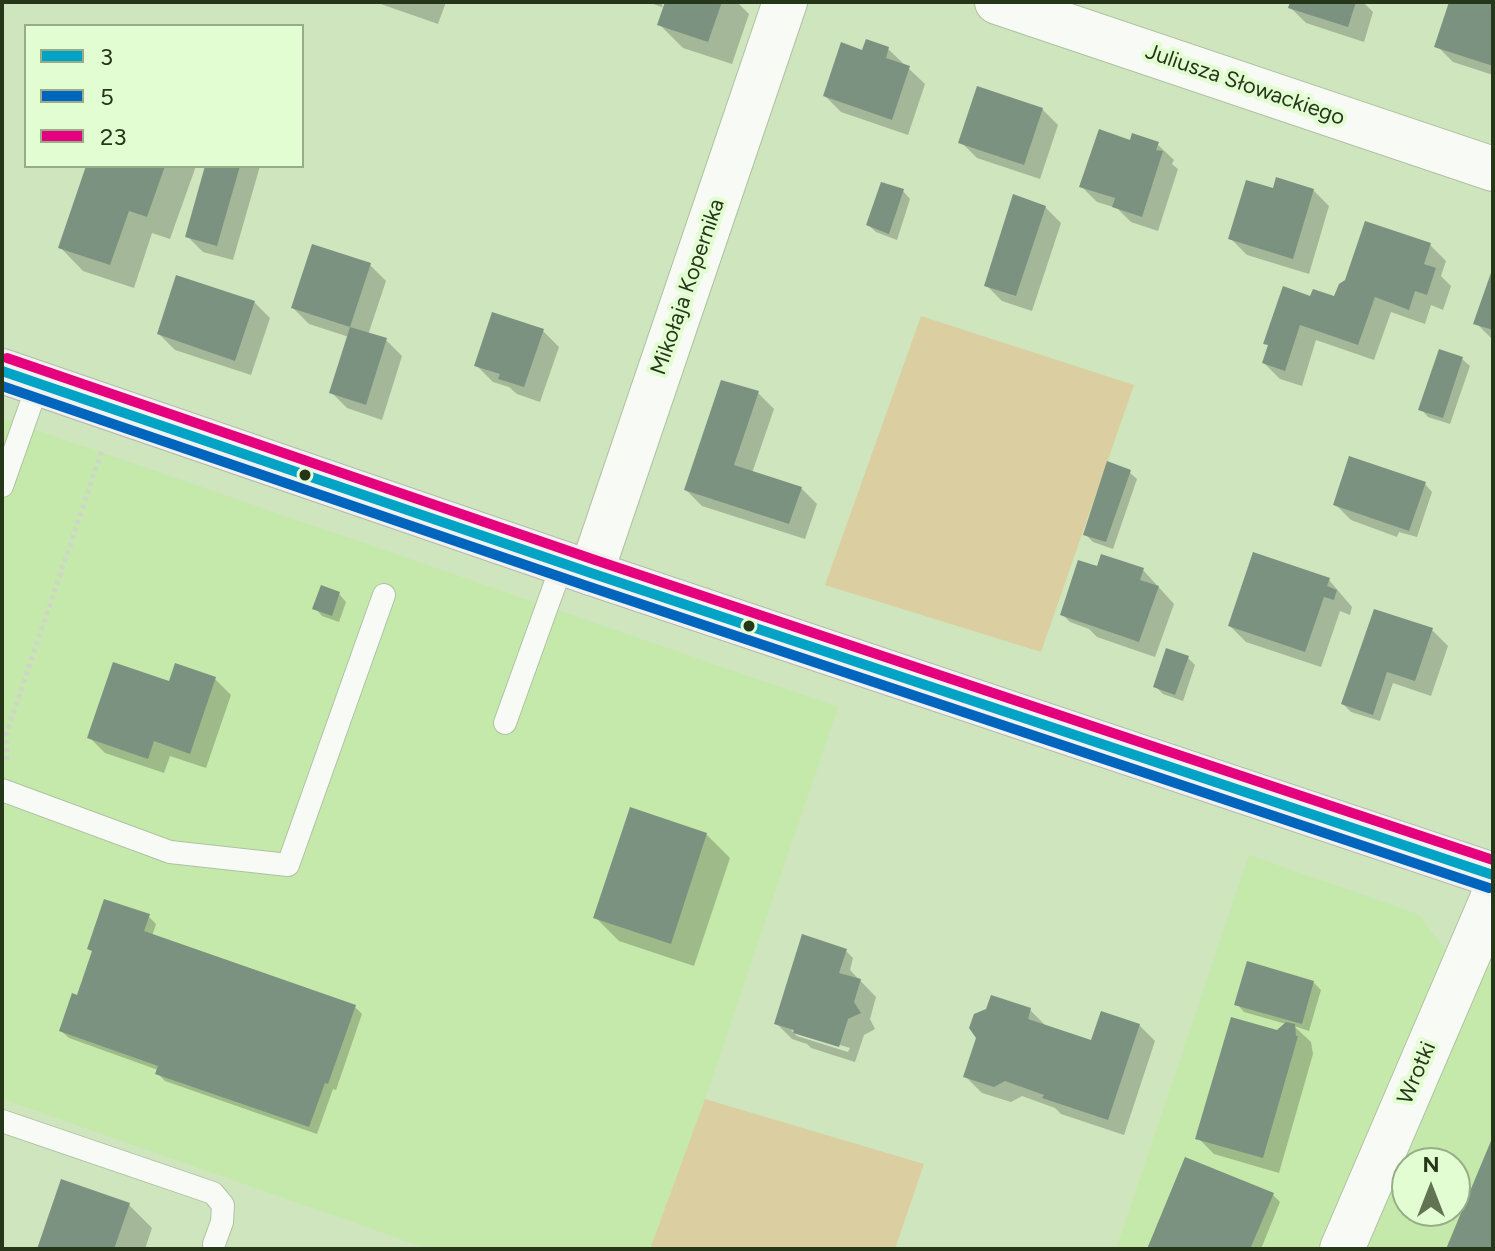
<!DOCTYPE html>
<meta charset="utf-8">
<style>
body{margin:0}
#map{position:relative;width:1495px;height:1251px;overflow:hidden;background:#cee5be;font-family:Figtree,sans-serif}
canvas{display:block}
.frame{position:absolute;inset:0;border:4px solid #263619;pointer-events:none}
.legend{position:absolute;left:24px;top:24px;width:280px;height:144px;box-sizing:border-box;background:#e3fdd2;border:2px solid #97ad88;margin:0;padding:10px 14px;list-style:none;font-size:24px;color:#263619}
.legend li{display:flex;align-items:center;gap:16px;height:40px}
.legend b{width:40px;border:2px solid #97ad88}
.north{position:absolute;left:1391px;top:1147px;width:80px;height:80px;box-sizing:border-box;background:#e3fdd2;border:2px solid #97ad88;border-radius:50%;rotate:0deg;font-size:22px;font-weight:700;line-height:32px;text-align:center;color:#263619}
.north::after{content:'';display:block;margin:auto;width:28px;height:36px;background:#617353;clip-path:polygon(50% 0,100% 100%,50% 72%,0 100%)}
</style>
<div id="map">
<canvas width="1495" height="1251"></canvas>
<div class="frame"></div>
<ul class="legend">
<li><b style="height:10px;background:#02a3c5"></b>3</li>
<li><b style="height:10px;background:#0065bd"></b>5</li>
<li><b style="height:10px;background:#e5007d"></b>23</li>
</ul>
<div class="north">N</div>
</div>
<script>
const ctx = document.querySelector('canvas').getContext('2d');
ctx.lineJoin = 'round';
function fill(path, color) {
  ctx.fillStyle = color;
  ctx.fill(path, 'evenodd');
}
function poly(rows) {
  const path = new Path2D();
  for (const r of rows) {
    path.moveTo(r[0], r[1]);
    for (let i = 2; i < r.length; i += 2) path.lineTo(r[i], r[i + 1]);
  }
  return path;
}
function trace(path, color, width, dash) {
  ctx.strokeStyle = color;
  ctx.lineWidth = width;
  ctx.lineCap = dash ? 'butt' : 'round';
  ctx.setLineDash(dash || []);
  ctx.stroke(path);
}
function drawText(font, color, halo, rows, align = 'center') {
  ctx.font = font + ' Figtree,sans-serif';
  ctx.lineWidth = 8;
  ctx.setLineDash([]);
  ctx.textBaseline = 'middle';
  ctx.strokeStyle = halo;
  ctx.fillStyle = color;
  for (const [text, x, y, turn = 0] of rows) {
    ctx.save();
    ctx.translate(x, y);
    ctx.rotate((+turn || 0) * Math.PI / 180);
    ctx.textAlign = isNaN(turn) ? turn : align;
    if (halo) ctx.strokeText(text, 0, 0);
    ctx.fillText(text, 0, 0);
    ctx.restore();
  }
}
fill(poly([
 [2,418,838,707,705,1099,650,1249,429,1249,2,1099],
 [1249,855,1418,914,1453,960,1325,1249,1116,1249],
 [1493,963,1493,1249,1354,1249,1466,987],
 [1407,1163,1455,1163,1455,1211,1407,1211]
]), '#c5e9ab');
fill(poly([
 [921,316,1134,385,1041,652,825,585],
 [705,1099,924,1164,895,1249,650,1249]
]), '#dbcfa1');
fill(poly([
 [375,2,446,2,438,24],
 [647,2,663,2,662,6,665,8,667,2,737,2,749,14,732,64,683,48,660,25,665,8],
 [1292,2,1363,2,1373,12,1364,42,1306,23,1290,7],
 [1451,2,1493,2,1493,75,1453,62,1437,46],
 [888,49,925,84,908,135,841,112,825,96,864,52],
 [1042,109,1058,125,1040,179,977,158,961,142],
 [1131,143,1157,144,1174,160,1172,164,1178,169,1158,231,1131,222,1117,208,1097,202,1081,186],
 [88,166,196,166,170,239,152,233,134,288,83,271,60,247],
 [207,166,260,166,233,260,203,252,187,236],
 [1274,190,1313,190,1329,206,1309,274,1247,255,1231,239],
 [903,191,910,199,897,240,876,232,868,225],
 [1045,207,1061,223,1032,311,1002,301,986,285],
 [1430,245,1446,261,1441,276,1451,286,1443,310,1431,305,1425,324,1391,312,1374,360,1316,340,1302,386,1280,379,1264,363,1270,347,1266,343,1312,298,1336,299],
 [370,265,386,281,368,335,386,340,402,356,382,420,347,408,331,392,349,337,309,324,293,308],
 [1493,271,1493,340,1476,323],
 [254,302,270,318,251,375,175,350,159,334],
 [543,331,559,347,540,402,517,394,509,387,493,382,477,366],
 [1462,359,1470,366,1450,424,1428,417,1421,409],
 [758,393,774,409,752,473,801,488,817,504,805,539,702,506,686,490],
 [1129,472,1137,479,1113,549,1093,542,1085,534],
 [1425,484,1432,492,1417,537,1399,532,1397,537,1351,520,1335,504],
 [1103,557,1143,570,1174,604,1155,657,1097,637,1089,629,1070,622,1062,614,1099,569],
 [1329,580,1352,607,1350,615,1340,611,1321,667,1246,642,1230,626],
 [339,594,346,602,339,622,322,616,315,608],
 [1432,630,1448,646,1431,696,1393,683,1380,721,1351,712,1343,704],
 [1188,658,1195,665,1183,701,1163,694,1155,686],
 [215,679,231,695,206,768,170,756,164,773,105,753,89,737,170,684],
 [706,834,730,858,694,966,619,941,595,917],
 [148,916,156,924,152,936,354,1006,362,1014,336,1090,333,1089,317,1134,165,1081,157,1073,158,1070,69,1038,61,1031,78,998,94,953,89,948],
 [846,951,853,958,850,970,876,997,870,1019,875,1029,864,1035,855,1062,811,1048,807,1044,792,1039,776,1023],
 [791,1030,850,1048,848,1052,797,1036],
 [1313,982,1321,990,1309,1031,1294,1026,1311,1042,1313,1054,1279,1173,1214,1154,1198,1138,1286,1024,1244,1012,1237,1004],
 [1030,1010,1046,1026,1092,1042,1139,1025,1155,1041,1124,1135,1061,1114,1055,1108,1022,1096,1011,1102,982,1093,966,1077],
 [1272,1194,1280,1202,1261,1249,1150,1249],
 [128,1204,152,1228,145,1249,39,1249]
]), '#0003');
fill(poly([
 [665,2,722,2,708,42,657,25],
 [1290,2,1356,2,1348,27,1288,8],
 [1449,2,1493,2,1493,66,1434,47],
 [866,39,889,47,886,58,910,66,892,120,823,96,841,42,862,50],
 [977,86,1043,108,1024,165,958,143],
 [1099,129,1130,140,1132,133,1159,142,1156,150,1163,151,1142,217,1112,207,1115,198,1079,187],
 [86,166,165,166,147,217,129,211,110,265,58,248],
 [205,166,240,166,217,246,185,237],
 [1276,177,1314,189,1293,259,1228,239,1246,180,1273,188],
 [881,182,904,189,889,234,866,225],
 [1013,194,1046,206,1016,296,984,286],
 [1365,221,1431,243,1424,264,1436,268,1427,295,1415,291,1409,310,1375,297,1358,345,1300,325,1285,371,1262,363,1268,345,1263,344,1283,286,1310,296,1313,289,1334,296,1339,284,1345,280],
 [312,244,371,263,350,327,387,338,366,405,329,393,350,327,291,308],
 [1493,267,1493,330,1473,324],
 [176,275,255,301,235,361,157,334],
 [492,312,544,329,524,387,498,379,500,374,474,366],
 [1439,349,1463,357,1443,418,1418,410],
 [721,380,759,391,734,465,802,487,789,524,684,490],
 [1349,456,1426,482,1409,531,1333,505],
 [1107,461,1131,470,1106,542,1083,535],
 [1253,552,1330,578,1327,586,1337,590,1334,600,1324,597,1305,652,1228,626],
 [1101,554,1144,568,1140,580,1159,586,1139,642,1060,615,1078,560,1097,566],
 [321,585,340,592,332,616,312,609],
 [1374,609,1433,628,1415,681,1387,672,1373,715,1341,704],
 [1166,648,1189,656,1175,695,1153,687],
 [113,662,169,681,175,663,216,677,190,754,154,741,148,759,87,738],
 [630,807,707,833,671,944,593,918],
 [104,899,150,914,144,931,356,1005,328,1084,325,1083,309,1127,155,1074,158,1066,59,1031,72,993,77,995,92,951,87,949],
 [802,934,847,949,839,973,861,979,854,1002,861,1013,848,1019,839,1047,793,1033,794,1030,774,1024],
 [1247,961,1314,981,1302,1024,1234,1005],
 [991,995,1031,1008,1028,1019,1091,1040,1101,1011,1140,1024,1108,1120,1042,1098,1044,1095,1005,1081,994,1087,963,1077,976,1038,969,1028,974,1014,986,1009],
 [1231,1017,1277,1030,1286,1022,1295,1024,1296,1036,1298,1036,1263,1158,1195,1139],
 [1493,1136,1493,1249,1446,1249],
 [1185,1157,1274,1193,1250,1249,1147,1249],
 [61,1179,130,1203,114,1249,37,1249]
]), '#7c9280');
const lane = poly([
 [2,486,38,384],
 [505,723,563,562],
 [2,790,170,852,288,865,384,595],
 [2,1121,213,1193,223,1205,222,1222,214,1244]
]);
const street = poly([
 [997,2,1493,169],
 [591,573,785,2],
 [1342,1249,1493,897]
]);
const primary = poly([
 [2,371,591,573,1493,875]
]);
trace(lane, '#afc1a2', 24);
trace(street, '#afc1a2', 46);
trace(primary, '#b4baae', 46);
trace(poly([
 [7,760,6,735,102,450]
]), '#ced5c9', 5, [4, 4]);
trace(lane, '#f8fbf5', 22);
trace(street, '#f8fbf5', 44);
trace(primary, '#f1f2f0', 44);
trace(poly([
 [2,371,591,573,1493,875]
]), '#02a3c5', 10);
trace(poly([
 [2,386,587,586,1489,888]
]), '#0065bd', 10);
trace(poly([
 [7,358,595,560,1493,860]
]), '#e5007d', 10);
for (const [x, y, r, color] of [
 [305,475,7,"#263619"],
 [749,626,7,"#263619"]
]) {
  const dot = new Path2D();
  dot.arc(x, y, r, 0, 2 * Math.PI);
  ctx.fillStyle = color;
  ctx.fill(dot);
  trace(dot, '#e3fdd2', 3);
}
drawText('22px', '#263619', '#e3fdd2', [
 ["Juliusza Słowackiego",1245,85,19],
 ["Mikołaja Kopernika",688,287,-71],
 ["Wrotki",1417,1073,-67]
]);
</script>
